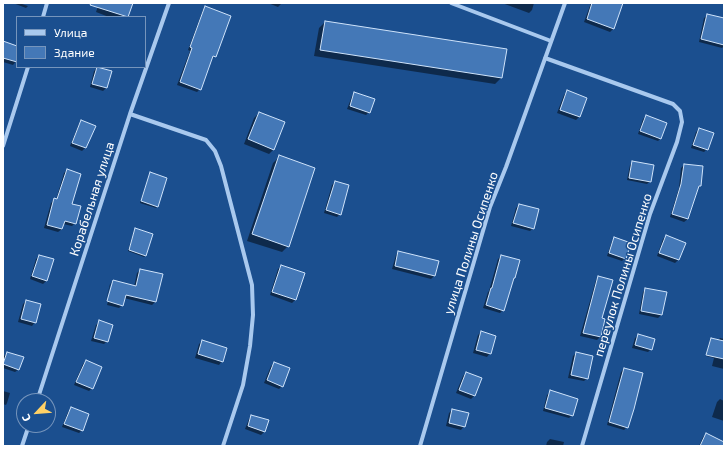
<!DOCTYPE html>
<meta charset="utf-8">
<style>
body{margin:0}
#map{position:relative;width:727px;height:449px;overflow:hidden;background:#1b4f8f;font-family:"Exo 2",sans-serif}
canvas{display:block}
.frame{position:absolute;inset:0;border:4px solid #fff;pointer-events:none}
.legend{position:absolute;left:16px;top:16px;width:130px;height:52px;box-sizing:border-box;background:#1b4f8f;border:1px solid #7695bc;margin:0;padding:5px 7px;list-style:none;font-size:12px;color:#fff}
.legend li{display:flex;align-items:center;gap:8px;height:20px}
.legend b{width:20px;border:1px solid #7695bc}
.north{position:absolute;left:16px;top:393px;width:40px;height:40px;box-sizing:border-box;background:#1b4f8f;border:1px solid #7695bc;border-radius:50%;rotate:244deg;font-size:11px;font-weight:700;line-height:16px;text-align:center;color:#fff}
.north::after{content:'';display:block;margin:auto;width:14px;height:18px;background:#ffd166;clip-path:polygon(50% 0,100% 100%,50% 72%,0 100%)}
</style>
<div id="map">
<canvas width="727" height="449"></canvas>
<div class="frame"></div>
<ul class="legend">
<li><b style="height:5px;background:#a9c9ee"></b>Улица</li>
<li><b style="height:11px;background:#4478b7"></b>Здание</li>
</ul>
<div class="north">С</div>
</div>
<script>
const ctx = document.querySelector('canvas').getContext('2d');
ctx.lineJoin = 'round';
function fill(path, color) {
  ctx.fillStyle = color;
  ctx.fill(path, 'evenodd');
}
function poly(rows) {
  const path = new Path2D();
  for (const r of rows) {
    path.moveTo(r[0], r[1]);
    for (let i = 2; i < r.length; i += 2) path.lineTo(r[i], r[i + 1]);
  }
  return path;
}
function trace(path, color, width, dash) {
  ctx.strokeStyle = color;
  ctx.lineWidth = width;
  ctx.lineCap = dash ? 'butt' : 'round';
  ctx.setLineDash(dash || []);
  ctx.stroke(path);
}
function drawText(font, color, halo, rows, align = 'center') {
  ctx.font = font + ' "Exo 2",sans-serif';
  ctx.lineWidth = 3;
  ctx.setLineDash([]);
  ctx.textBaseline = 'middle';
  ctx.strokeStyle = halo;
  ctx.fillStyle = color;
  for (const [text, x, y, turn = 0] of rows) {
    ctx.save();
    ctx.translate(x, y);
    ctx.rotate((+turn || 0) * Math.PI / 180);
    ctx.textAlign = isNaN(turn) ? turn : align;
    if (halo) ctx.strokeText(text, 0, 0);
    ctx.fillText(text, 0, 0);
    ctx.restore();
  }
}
fill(poly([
 [13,3,19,3,28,6,26,8],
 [99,3,132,3,128,17,109,17,96,12],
 [268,3,282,3,278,7],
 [502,3,534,3,532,10,529,13],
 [591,3,622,3,613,29,610,32,584,22],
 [206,7,215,56,211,59,200,89,197,92,177,85,190,51,188,50,203,10],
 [708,15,724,19,724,46,722,48,699,42,704,18],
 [325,22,501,78,495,84,314,56,319,28],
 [3,43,17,47,17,60,13,65,3,62],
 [97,68,106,88,103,91,90,87,94,71],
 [567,92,586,99,579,117,576,120,557,113,564,95],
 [355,93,369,112,366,115,347,109,352,96],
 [259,113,274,149,269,154,244,144,254,118],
 [646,116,661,138,658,141,638,134,643,119],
 [82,121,94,126,85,148,82,151,70,146,79,124],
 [699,129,707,149,704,152,691,148,696,132],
 [279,157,288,246,282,252,247,241,273,163],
 [633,162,650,181,647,184,627,180,630,165],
 [684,165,700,186,697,189,688,219,684,222,670,217,679,188,681,168],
 [67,170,70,204,75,223,72,226,63,224,62,229,58,232,44,228,51,203,54,200,56,200,64,173],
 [150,173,157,206,156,208,140,203,149,175],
 [335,182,340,214,337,217,324,213,332,185],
 [519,205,533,228,530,231,511,226,516,208],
 [134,231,146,255,144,257,128,251],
 [666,236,685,244,678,260,675,263,657,256,663,239],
 [615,238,625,258,622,261,607,256,612,241],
 [399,252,434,276,431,279,392,269,396,255],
 [39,256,46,281,43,284,30,279,36,259],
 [501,256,503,310,500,313,483,308,488,292,489,291,498,259],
 [281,266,295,300,292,303,270,295,278,269],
 [140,270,155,302,152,305,124,298,122,305,119,308,107,305,113,283,111,283,113,281,134,287,137,273],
 [599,277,601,319,600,337,597,340,580,336,596,280],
 [111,283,105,304,110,284],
 [646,289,661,315,658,318,639,314,643,292],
 [26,301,35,322,32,326,18,322,23,304],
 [99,322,107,341,104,344,91,341,96,325],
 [481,332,490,353,487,357,473,353,478,335],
 [639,335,651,349,648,352,632,348,635,338],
 [720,338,724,339,724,369,712,366,714,358,706,356,710,340,711,339,718,341],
 [202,341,222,361,219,365,195,358,199,344],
 [7,353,19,369,15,372,3,368,3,360,4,356],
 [576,353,587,378,584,381,568,378,573,356],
 [86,361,92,388,89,391,74,385,83,364],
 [275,363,282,386,279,389,264,383,271,366],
 [624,369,627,427,624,430,607,425,621,372],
 [466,373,474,396,471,399,456,393,463,376],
 [3,391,10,393,7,403,6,405,3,404],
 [550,392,572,415,569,418,543,411,547,395],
 [720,399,724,401,724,421,712,417,717,402],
 [71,409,82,430,79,433,62,427,68,412],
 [452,410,464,426,461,430,446,426,449,413],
 [252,416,264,432,261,435,245,429,249,419],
 [706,434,724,443,723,446,699,446,703,437],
 [550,439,564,442,563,446,546,446,547,442]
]), '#0007');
const building = poly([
 [91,3,133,3,128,17,90,5,91,3],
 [592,3,623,3,614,29,587,19,592,3],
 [205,6,231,16,216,57,213,56,201,90,180,82,192,48,190,47,205,6],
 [707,14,724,18,724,45,701,39,707,14],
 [325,21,507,49,502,78,320,50,325,21],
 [3,41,17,46,17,62,3,58,3,41],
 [97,67,112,71,107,88,92,84,97,67],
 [567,90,587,98,580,117,560,110,567,90],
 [354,92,375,99,370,113,350,106,354,92],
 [259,112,285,122,274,150,248,139,259,112],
 [646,115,667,123,661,139,640,131,646,115],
 [81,120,96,126,86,148,72,143,81,120],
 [699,128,714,133,708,150,693,145,699,128],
 [279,155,315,168,289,247,252,234,279,155],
 [632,161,654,165,651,182,629,178,632,161],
 [684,164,703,166,701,186,699,186,688,219,672,214,681,184,684,164],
 [67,169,81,174,72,204,81,206,76,224,65,221,62,229,47,225,54,198,57,199,67,169],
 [150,172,167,178,158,207,141,201,150,172],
 [335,181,349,185,341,215,326,210,335,181],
 [519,204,539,209,534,229,513,223,519,204],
 [135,228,153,234,146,256,129,250,135,228],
 [666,235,686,243,679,260,659,253,666,235],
 [614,237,631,243,626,259,609,253,614,237],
 [398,251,439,261,435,276,395,266,398,251],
 [39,255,54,259,47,281,32,276,39,255],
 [501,255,520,260,515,278,514,278,504,311,486,305,491,288,492,288,501,255],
 [281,265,305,273,296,300,272,292,281,265],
 [140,269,163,274,156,302,126,295,123,306,107,301,113,280,136,286,140,269],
 [598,276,613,280,602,318,605,319,601,337,583,333,598,276],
 [645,288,667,292,662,315,641,311,645,288],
 [26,300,41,304,36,323,21,319,26,300],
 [99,320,113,325,108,342,94,338,99,320],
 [481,331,496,336,491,354,476,350,481,331],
 [638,334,655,339,652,350,635,345,638,334],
 [711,338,724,341,724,359,706,355,711,338],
 [202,340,227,348,223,362,198,354,202,340],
 [7,352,24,357,19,370,3,364,7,352],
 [576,352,593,356,588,379,571,375,576,352],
 [86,360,102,367,93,389,76,382,86,360],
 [274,362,290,368,283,387,267,380,274,362],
 [624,368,643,373,634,409,628,428,609,422,624,368],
 [466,372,482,378,475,396,459,390,466,372],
 [550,390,578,399,573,416,545,408,550,390],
 [71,407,89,414,83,431,64,424,71,407],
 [452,409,469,413,465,427,449,423,452,409],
 [251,415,269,420,265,432,248,426,251,415],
 [706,433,724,442,724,446,700,446,706,433]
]);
fill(building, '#4478b7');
trace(building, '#cfe3fa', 1);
trace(poly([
 [451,3,551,41],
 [43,17,47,3],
 [545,58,673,104,680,111,682,122,677,142,650,214,582,446],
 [130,114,206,140,215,151,221,166,252,285,253,315,250,346,243,385,223,446],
 [3,146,28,67],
 [37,401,130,114,169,3],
 [22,446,29,425],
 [420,446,490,207,506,167,565,3]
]), '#a9c9ee', 4);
drawText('13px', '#fff', '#1b4f8f', [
 ["Корабельная улица",92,199,-72],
 ["улица Полины Осипенко",471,243,-72],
 ["переулок Полины Осипенко",623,275,-73]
]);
</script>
